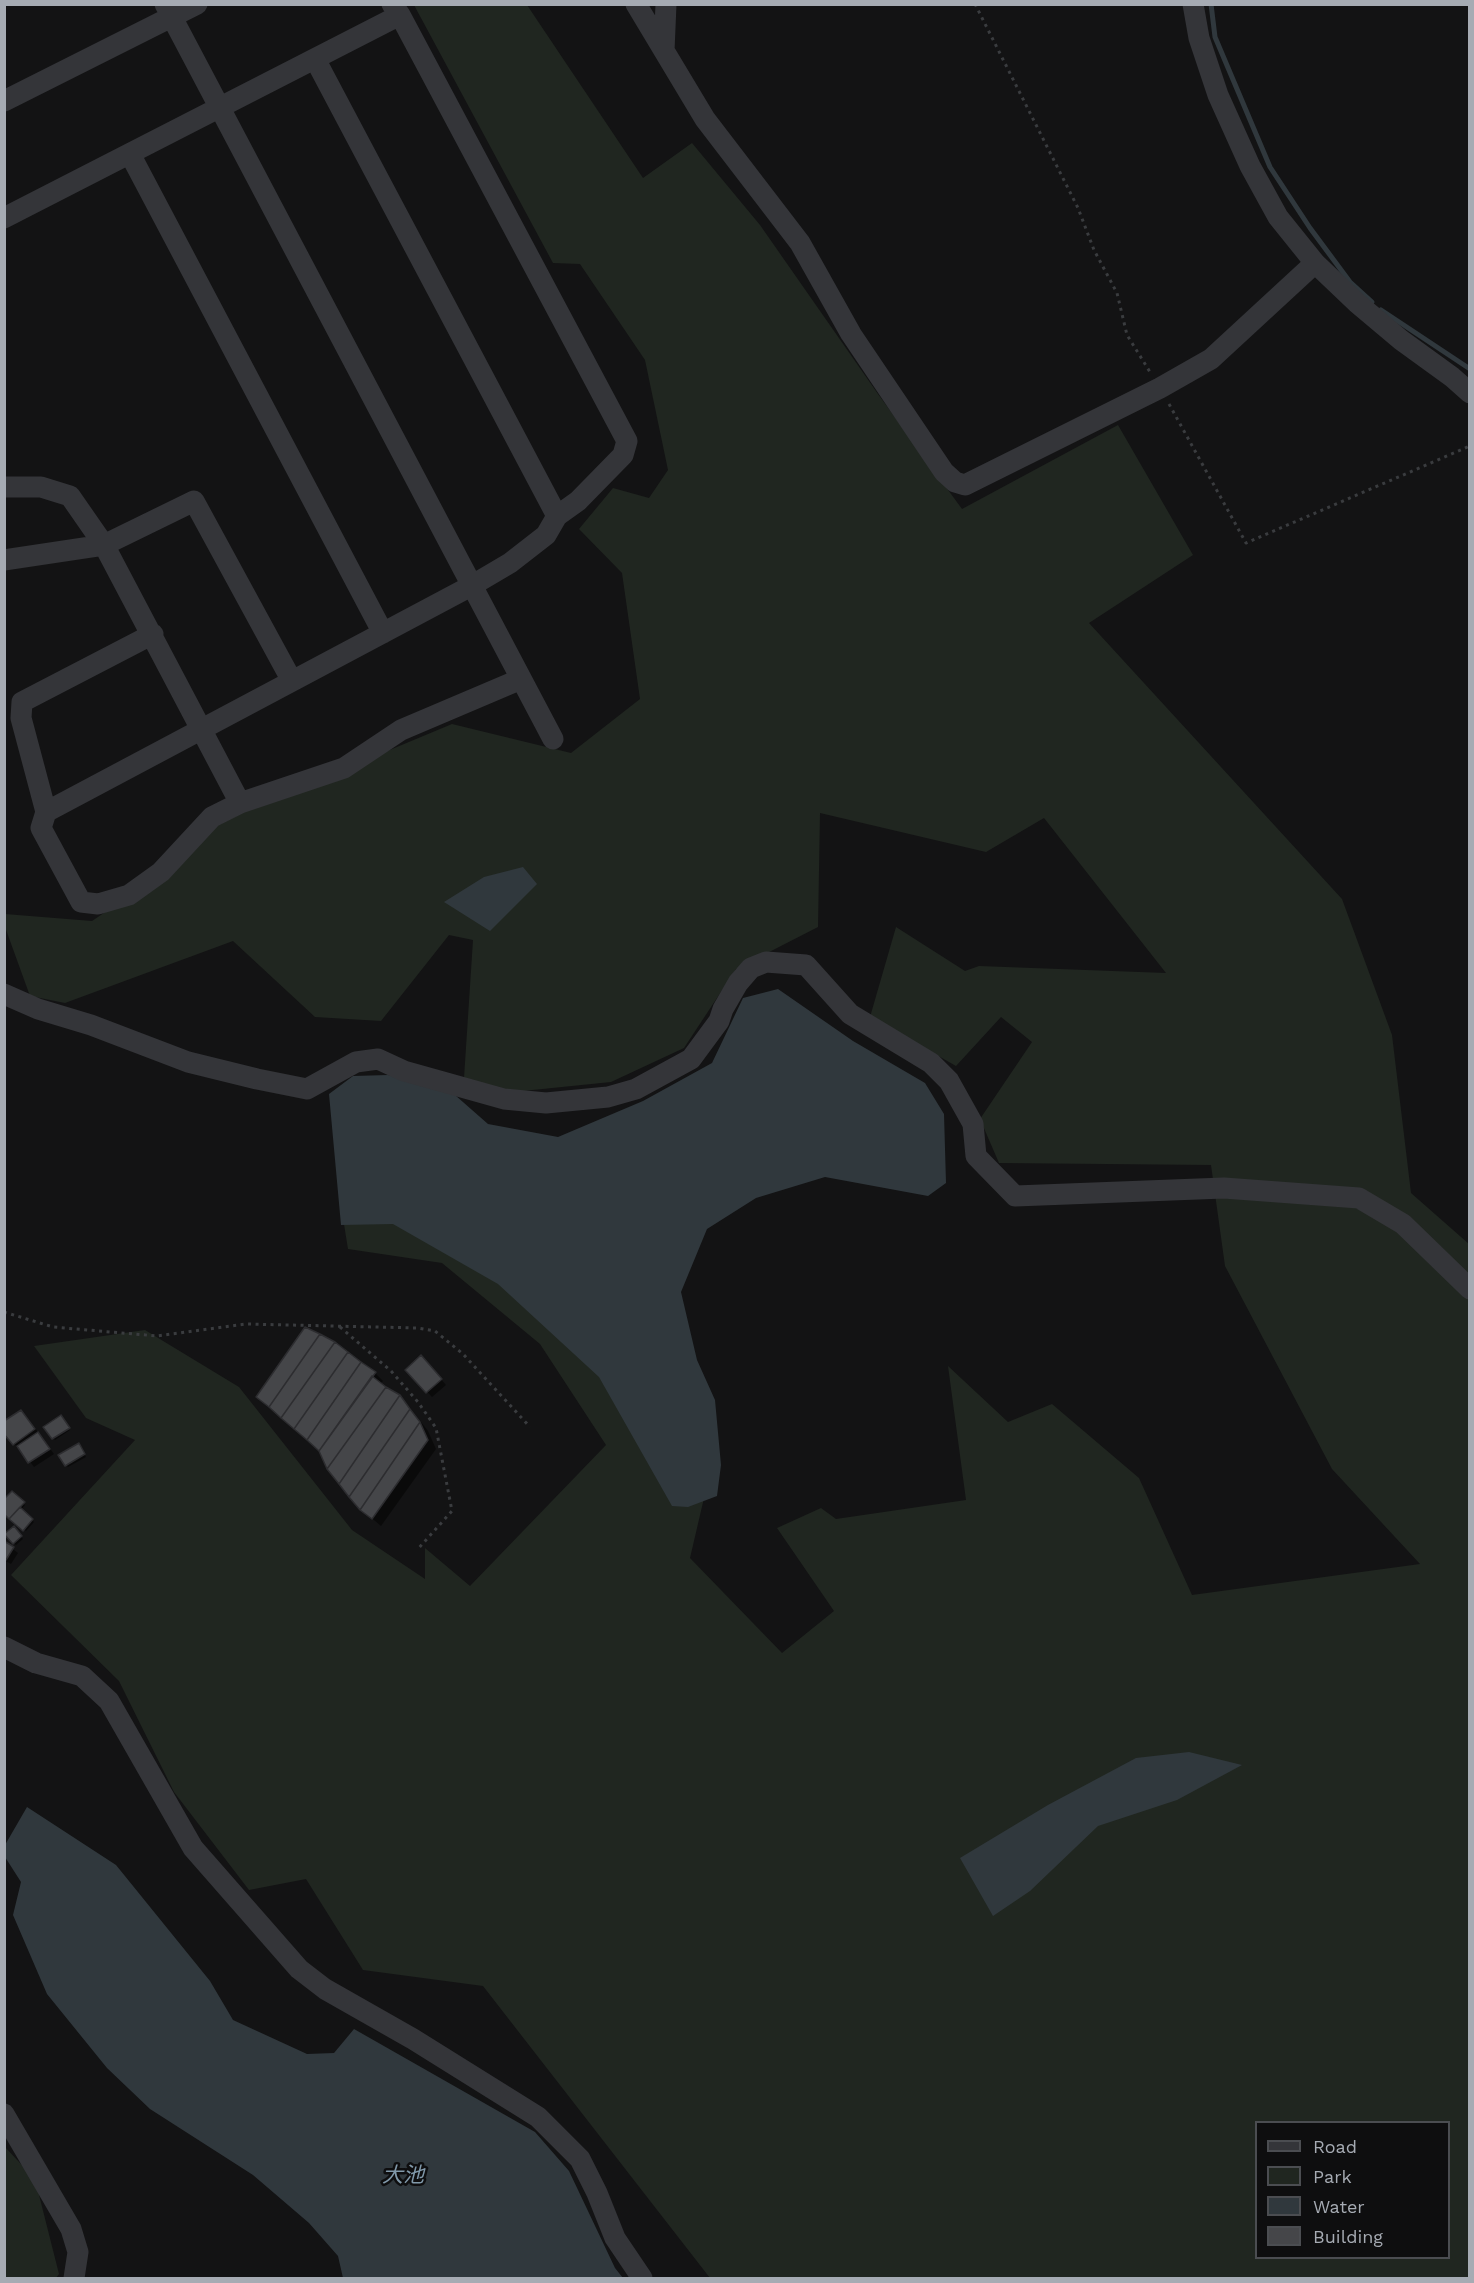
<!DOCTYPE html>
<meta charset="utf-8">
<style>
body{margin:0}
#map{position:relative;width:1474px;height:2283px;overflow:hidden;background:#131314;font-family:"Work Sans",sans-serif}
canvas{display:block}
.frame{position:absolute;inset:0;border:6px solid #a6abb3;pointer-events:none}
.legend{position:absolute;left:1255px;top:2121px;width:195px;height:138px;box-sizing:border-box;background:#0e0e0f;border:2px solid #4b4d51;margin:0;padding:8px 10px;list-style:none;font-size:18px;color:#a6abb3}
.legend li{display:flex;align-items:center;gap:12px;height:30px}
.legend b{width:30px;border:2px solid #4b4d51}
</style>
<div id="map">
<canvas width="1474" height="2283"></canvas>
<div class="frame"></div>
<ul class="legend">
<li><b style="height:8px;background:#343539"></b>Road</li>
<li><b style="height:16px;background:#202620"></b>Park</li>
<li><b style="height:16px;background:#30383d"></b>Water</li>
<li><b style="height:16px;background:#454649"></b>Building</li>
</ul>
</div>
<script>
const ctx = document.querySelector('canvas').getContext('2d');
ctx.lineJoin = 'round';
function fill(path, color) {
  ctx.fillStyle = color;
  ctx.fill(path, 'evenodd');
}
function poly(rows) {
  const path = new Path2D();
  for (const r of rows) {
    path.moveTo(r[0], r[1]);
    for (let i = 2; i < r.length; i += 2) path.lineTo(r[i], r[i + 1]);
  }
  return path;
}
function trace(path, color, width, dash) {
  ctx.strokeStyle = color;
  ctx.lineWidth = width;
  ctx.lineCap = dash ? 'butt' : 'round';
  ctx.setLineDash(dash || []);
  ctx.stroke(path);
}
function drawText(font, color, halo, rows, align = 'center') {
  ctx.font = font + ' "Work Sans","Noto Sans JP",sans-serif';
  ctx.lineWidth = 5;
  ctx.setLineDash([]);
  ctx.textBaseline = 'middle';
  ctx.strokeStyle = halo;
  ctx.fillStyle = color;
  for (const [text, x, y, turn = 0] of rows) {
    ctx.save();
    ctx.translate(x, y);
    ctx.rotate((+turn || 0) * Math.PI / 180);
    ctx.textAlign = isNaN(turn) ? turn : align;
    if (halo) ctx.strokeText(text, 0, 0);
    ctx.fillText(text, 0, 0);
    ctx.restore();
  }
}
fill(poly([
 [414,5,527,5,643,178,692,143,760,225,878,394,962,509,1118,425,1193,555,1089,623,1342,899,1392,1035,1411,1193,1469,1244,1469,2278,710,2278,483,1986,363,1970,306,1879,249,1890,174,1792,119,1681,11,1575,135,1440,86,1418,34,1346,145,1330,239,1387,352,1530,425,1579,425,1548,470,1586,606,1445,540,1344,442,1263,348,1249,342,1212,450,1220,611,1355,704,1498,690,1558,782,1653,834,1611,777,1528,821,1508,836,1519,966,1500,948,1366,1008,1422,1052,1404,1139,1478,1192,1595,1420,1564,1332,1469,1225,1266,1211,1165,999,1163,980,1119,1032,1042,1001,1017,956,1066,870,1017,896,927,965,971,979,966,1166,973,1044,818,986,852,820,813,818,927,736,969,684,1048,611,1082,513,1092,464,1078,473,940,449,935,381,1021,315,1017,233,941,65,1003,30,996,5,927,5,914,92,921,187,857,222,820,452,724,571,753,640,699,622,573,579,529,613,488,649,498,668,470,645,360,580,264,553,263],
 [1256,2122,1448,2122,1448,2258,1256,2258],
 [4,2146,35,2179,59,2274,56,2278,5,2278]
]), '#202620');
fill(poly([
 [523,867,537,884,490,931,444,902,484,877],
 [778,989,853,1041,925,1083,944,1114,946,1183,928,1196,825,1177,756,1198,707,1229,681,1292,697,1360,715,1400,721,1465,717,1496,688,1507,672,1506,599,1377,498,1284,393,1224,341,1225,329,1094,353,1076,388,1075,447,1088,488,1124,558,1137,643,1101,712,1063,743,998],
 [1189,1752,1242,1765,1177,1800,1098,1826,1030,1891,993,1916,960,1858,1048,1805,1136,1758],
 [27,1807,116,1865,210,1981,233,2020,307,2054,334,2053,354,2029,535,2132,569,2171,615,2268,623,2278,343,2278,338,2256,309,2223,253,2175,150,2109,107,2068,47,1994,13,1915,21,1882,5,1857,5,1845]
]), '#30383d');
fill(poly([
 [426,1362,446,1385,432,1397,407,1370],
 [375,1373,383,1381,380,1384,408,1405,428,1431,436,1449,381,1526,361,1509,321,1452],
 [26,1416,54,1454,34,1467,20,1448,14,1444],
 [63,1419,70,1430,55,1440,53,1438],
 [81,1447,86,1457,68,1467,66,1465],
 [12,1493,25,1505,21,1510,34,1522,26,1531,4,1512],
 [14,1528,23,1539,16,1545,6,1535],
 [4,1542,18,1553,11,1564,4,1560]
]), '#0007');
trace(poly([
 [1211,4,1215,37,1270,167,1310,228,1350,282,1372,302],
 [1381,310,1470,369]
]), '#30383d', 5);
const building = poly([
 [305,1327,320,1334,269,1407,256,1397,305,1327],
 [320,1334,335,1342,281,1418,269,1407,320,1334],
 [335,1342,348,1352,294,1429,281,1418,335,1342],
 [348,1352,361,1362,307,1440,294,1429,348,1352],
 [421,1355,442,1379,426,1393,405,1370,421,1355],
 [361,1362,376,1372,319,1451,307,1440,361,1362],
 [372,1376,386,1387,327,1469,319,1451,372,1376],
 [386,1387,400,1395,339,1484,327,1469,386,1387],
 [400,1395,410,1409,349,1497,339,1484,400,1395],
 [410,1409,420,1422,360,1510,349,1497,410,1409],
 [21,1410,35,1429,13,1445,4,1434,4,1421,21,1410],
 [61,1415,70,1428,52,1439,43,1427,61,1415],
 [420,1422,428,1440,372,1519,360,1510,420,1422],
 [38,1432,50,1449,28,1463,17,1446,38,1432],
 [79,1443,85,1454,65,1466,58,1455,79,1443],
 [12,1491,25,1502,9,1519,4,1514,4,1499,12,1491],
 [20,1507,33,1519,23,1531,9,1519,20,1507],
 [14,1526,22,1536,13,1544,4,1534,14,1526],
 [4,1541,14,1547,6,1560,4,1559,4,1541]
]);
fill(building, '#454649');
trace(building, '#2d2d30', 1.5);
trace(poly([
 [975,4,1078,208,1094,250,1117,293,1127,335,1150,372],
 [1169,404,1246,543,1470,446],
 [4,1312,53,1327,157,1336,246,1324,418,1328,435,1331,463,1354,530,1427],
 [340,1327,391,1371,418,1402,436,1428,452,1511,417,1550]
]), '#3a3c3f', 3, [3, 4.5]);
trace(poly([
 [165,4,553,739],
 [636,4,705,119,800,243,851,334,944,472,955,482,965,485,1160,388,1211,359,1315,263],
 [1193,4,1199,38,1218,95,1250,166,1278,217,1315,263,1357,303,1401,340,1452,377,1470,393],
 [664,51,666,4],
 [315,59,557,516],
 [4,101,197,4],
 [130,154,383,633],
 [4,218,400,15],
 [4,487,41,487,70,496,104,545,240,803],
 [4,560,104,545,194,501,292,681],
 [153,634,22,702,21,718,46,812,41,828,81,902,98,904,129,895,161,872,212,817,240,803,344,768,401,730,521,679],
 [46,812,471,586,510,563,546,535,557,516,578,501,623,455,627,441,400,15,392,4],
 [4,994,38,1009,91,1025,188,1062,257,1079,307,1089,356,1062,378,1059,404,1071,504,1099,546,1103,608,1097,636,1089,691,1059,719,1021,723,1009,738,983,751,968,766,962,806,965,850,1014,931,1063,949,1081,973,1124,976,1156,1015,1196,1224,1188,1359,1198,1403,1224,1470,1289],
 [4,1647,36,1663,82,1676,109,1701,193,1848,299,1969,325,1989,413,2039,538,2117,580,2159,597,2193,615,2238,642,2278],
 [4,2114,71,2229,78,2252,74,2278]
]), '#343539', 21);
drawText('italic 21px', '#8199aa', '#0e0e0f', [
 ["大池",403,2176]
]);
</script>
